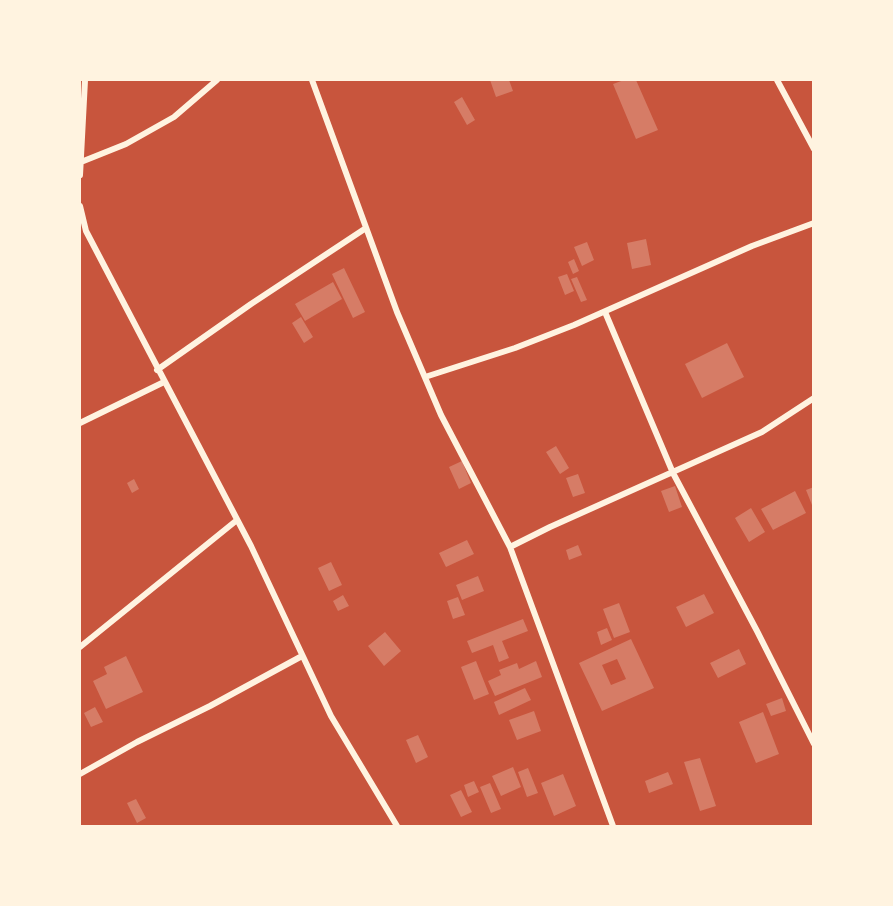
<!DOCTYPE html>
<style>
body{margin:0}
#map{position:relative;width:893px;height:906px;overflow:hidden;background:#c8553d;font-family:"Space Grotesk",sans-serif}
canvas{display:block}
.frame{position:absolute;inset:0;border:81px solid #fff3e0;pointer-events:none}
</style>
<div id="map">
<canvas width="893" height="906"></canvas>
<div class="frame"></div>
</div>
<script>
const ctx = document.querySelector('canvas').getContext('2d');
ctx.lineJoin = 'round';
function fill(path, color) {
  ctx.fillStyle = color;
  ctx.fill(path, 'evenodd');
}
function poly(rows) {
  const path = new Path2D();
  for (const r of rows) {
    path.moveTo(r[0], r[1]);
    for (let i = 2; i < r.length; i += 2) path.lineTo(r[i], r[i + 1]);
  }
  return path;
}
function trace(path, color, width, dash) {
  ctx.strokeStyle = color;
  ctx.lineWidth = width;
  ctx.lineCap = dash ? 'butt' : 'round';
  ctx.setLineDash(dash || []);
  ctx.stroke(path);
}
fill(poly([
 [490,80,509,80,513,91,496,97],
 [624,80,636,80,658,130,636,139,613,84],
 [462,97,475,120,467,125,454,102],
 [646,239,651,265,632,269,627,243],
 [587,242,594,260,582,266,574,247],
 [574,259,579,271,573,274,568,262],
 [344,268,365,312,353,318,332,274],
 [567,274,574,291,565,295,558,277],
 [577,277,587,300,581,302,571,279],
 [333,282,342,299,305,321,295,304],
 [301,317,313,337,304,343,292,323],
 [727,343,744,377,702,398,685,364],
 [556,446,569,468,560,474,546,452],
 [462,461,471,483,459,489,449,467],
 [578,474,585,493,573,497,566,478],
 [134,479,139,489,132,493,127,483],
 [675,486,682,507,669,512,661,491],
 [814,487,814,504,812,505,806,490],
 [795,491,806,513,773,530,761,509],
 [751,508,765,532,749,542,735,518],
 [467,540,474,554,446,567,439,553],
 [578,545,582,555,569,560,566,550],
 [331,562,342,585,329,591,318,568],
 [478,576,484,591,462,600,456,585],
 [704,594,714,613,686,627,676,607],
 [343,595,349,606,338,611,333,601],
 [458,597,465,615,453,619,447,601],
 [619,603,630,632,614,638,603,609],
 [523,619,528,631,502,641,509,658,499,662,493,645,472,653,467,641],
 [607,628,612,640,601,645,597,632],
 [385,632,401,651,384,666,368,646],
 [631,639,654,688,602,711,579,663],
 [617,659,626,679,611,685,602,665],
 [739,649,746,664,718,678,710,663],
 [126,656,143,692,106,709,93,681,107,674,104,667],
 [476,661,489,694,474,700,461,667],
 [536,661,542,677,495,696,488,681,501,675,499,670,517,663,519,669],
 [525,688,531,700,499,715,494,702],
 [782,698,786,711,771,716,766,704],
 [95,707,103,722,91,727,84,713],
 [534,711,541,731,517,740,509,720],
 [763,712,779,754,756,763,739,722],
 [418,735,428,757,416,763,406,740],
 [700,758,716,806,700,811,684,762],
 [513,767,521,787,501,796,492,776],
 [528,768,538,793,527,797,518,772],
 [668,772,673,784,649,793,645,781],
 [563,774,576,806,554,816,541,783],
 [474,781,479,792,468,797,464,785],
 [490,783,501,809,491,813,480,787],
 [461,790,472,812,461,817,450,795],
 [136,799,146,818,137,823,127,803]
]), '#d67c66');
trace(poly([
 [312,80,397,312,441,415,510,547,613,826],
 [777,80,814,149],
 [81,162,126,144,174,117,217,80],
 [80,175,85,80],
 [80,206,86,231,251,546,331,716,397,826],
 [605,312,673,473,757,631,814,744],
 [157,370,251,304,366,228],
 [425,377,515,348,574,325,752,246,814,223],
 [80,423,164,382],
 [510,547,550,527,762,432,814,398],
 [80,647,237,520],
 [80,774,137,742,210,706,302,656]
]), '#fff3e0', 6);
</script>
